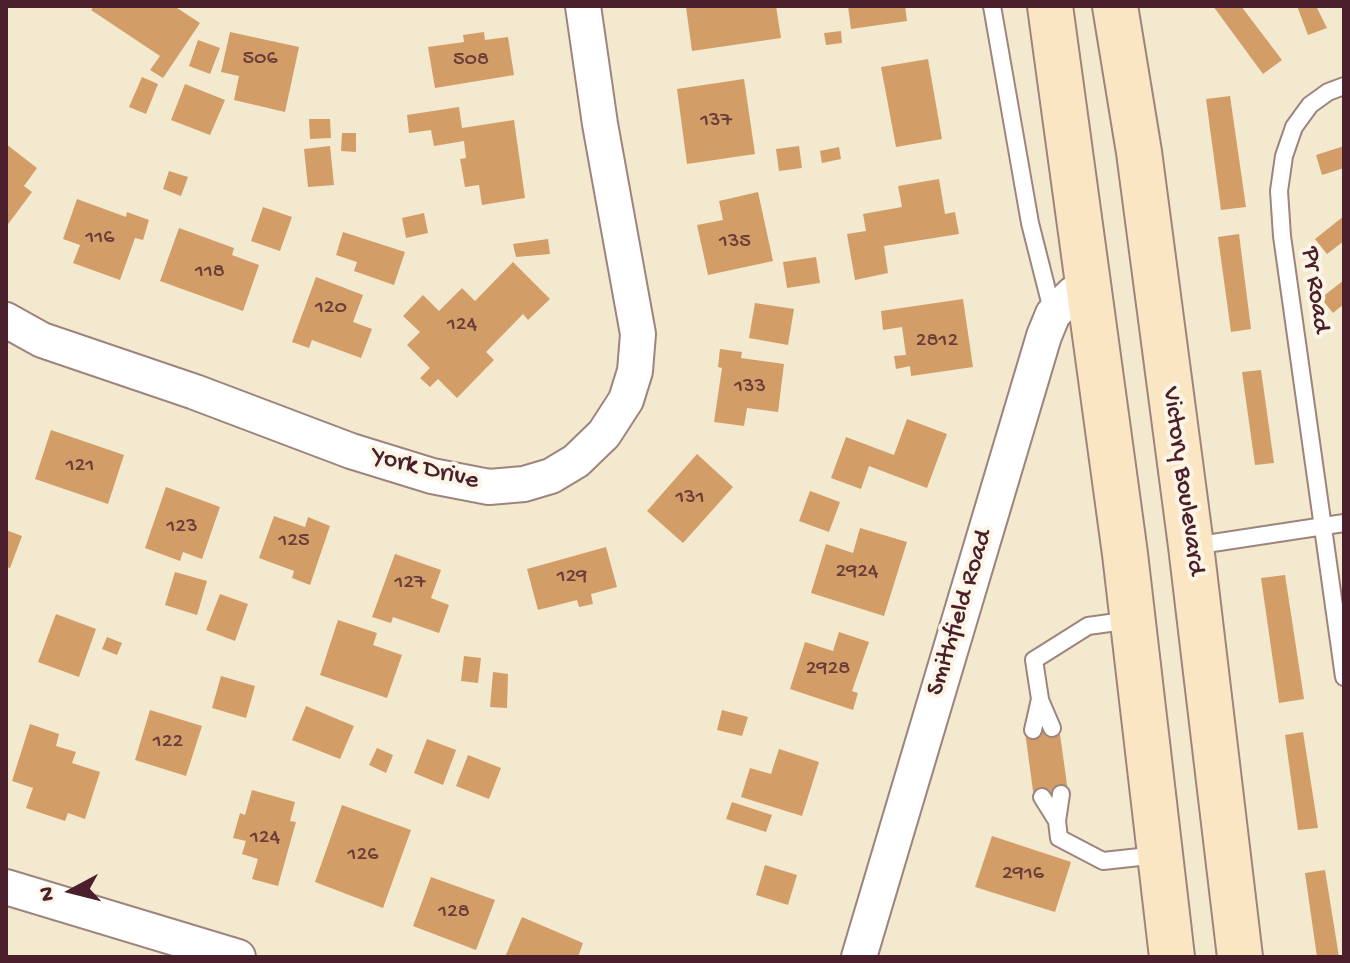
<!DOCTYPE html>
<style>
body{margin:0}
#map{position:relative;width:1350px;height:963px;overflow:hidden;background:#f3e9cf;font-family:"Gochi Hand",sans-serif}
canvas{display:block}
.frame{position:absolute;inset:0;border:8px solid #4a1f2b;pointer-events:none}
.north{position:absolute;left:32px;top:851px;width:80px;height:80px;-webkit-text-stroke:6px #fcf5e5;paint-order:stroke;rotate:263deg;font-size:22px;font-weight:700;line-height:32px;text-align:center;color:#4a1f2b}
.north::after{content:'';display:block;margin:auto;width:28px;height:36px;background:#4a1f2b;clip-path:polygon(50% 0,100% 100%,50% 72%,0 100%)}
</style>
<div id="map">
<canvas width="1350" height="963"></canvas>
<div class="frame"></div>
<div class="north">N</div>
</div>
<script>
const ctx = document.querySelector('canvas').getContext('2d');
ctx.lineJoin = 'round';
function fill(path, color) {
  ctx.fillStyle = color;
  ctx.fill(path, 'evenodd');
}
function poly(rows) {
  const path = new Path2D();
  for (const r of rows) {
    path.moveTo(r[0], r[1]);
    for (let i = 2; i < r.length; i += 2) path.lineTo(r[i], r[i + 1]);
  }
  return path;
}
function trace(path, color, width, dash) {
  ctx.strokeStyle = color;
  ctx.lineWidth = width;
  ctx.lineCap = dash ? 'butt' : 'round';
  ctx.setLineDash(dash || []);
  ctx.stroke(path);
}
function drawText(font, color, halo, rows, align = 'center') {
  ctx.font = font + ' "Gochi Hand",sans-serif';
  ctx.lineWidth = 8;
  ctx.setLineDash([]);
  ctx.textBaseline = 'middle';
  ctx.strokeStyle = halo;
  ctx.fillStyle = color;
  for (const [text, x, y, turn = 0] of rows) {
    ctx.save();
    ctx.translate(x, y);
    ctx.rotate((+turn || 0) * Math.PI / 180);
    ctx.textAlign = isNaN(turn) ? turn : align;
    if (halo) ctx.strokeText(text, 0, 0);
    ctx.fillText(text, 0, 0);
    ctx.restore();
  }
}
fill(poly([
 [94,6,174,6,200,23,163,78,150,70,160,56,91,10],
 [695,6,776,6,781,38,692,51,686,7],
 [848,6,905,6,907,21,851,29],
 [1213,6,1241,6,1282,60,1263,74],
 [1297,6,1316,6,1327,28,1308,35],
 [841,31,842,43,826,45,824,33],
 [230,32,299,47,285,112,234,100,239,76,221,72],
 [484,32,485,40,508,37,514,75,435,88,428,47,464,42,463,35],
 [198,40,220,48,210,74,189,66],
 [928,59,942,139,896,147,881,67],
 [142,77,158,84,146,114,129,107],
 [744,79,755,154,687,164,677,89],
 [185,84,225,100,210,135,171,120],
 [1230,96,1246,207,1221,210,1206,99],
 [459,107,462,128,514,120,525,198,482,205,479,185,465,187,460,159,466,158,464,141,434,146,431,130,409,133,407,115],
 [309,119,330,119,331,138,310,139],
 [342,133,356,133,356,152,341,151],
 [6,144,37,168,24,186,32,192,6,227],
 [330,146,334,185,308,187,304,149],
 [799,146,802,168,779,171,776,149],
 [1344,146,1344,168,1322,175,1316,155],
 [839,147,841,159,822,163,820,151],
 [169,171,188,177,181,196,163,189],
 [939,179,945,214,955,212,959,234,884,246,888,273,855,280,847,234,866,231,863,214,902,207,898,186],
 [758,192,773,261,708,275,697,225,723,220,719,201],
 [77,199,126,217,127,212,149,220,143,240,135,238,120,280,73,263,80,245,63,239],
 [263,207,292,217,280,251,251,241],
 [424,213,428,233,406,238,402,218],
 [1344,216,1344,241,1327,254,1315,239],
 [179,228,234,248,232,255,259,265,243,311,160,281],
 [343,232,405,252,394,285,354,271,357,262,336,255],
 [1239,234,1251,329,1231,332,1218,237],
 [548,239,550,254,516,257,513,244],
 [816,257,820,283,787,288,783,262],
 [513,262,550,299,528,320,523,314,486,352,494,360,457,398,438,379,430,387,420,378,430,368,407,345,420,332,403,316,423,295,439,311,462,288,475,301],
 [316,277,363,295,353,322,372,329,361,358,312,340,309,348,292,342],
 [1344,280,1344,304,1333,313,1321,298],
 [963,299,973,367,911,376,910,366,896,369,894,356,906,355,902,327,883,330,881,311],
 [755,303,794,309,788,345,749,338],
 [720,349,742,352,741,358,784,364,778,412,747,408,744,426,714,422,722,368,718,367],
 [1261,370,1274,463,1255,465,1242,372],
 [907,419,947,434,927,488,869,466,861,489,831,478,846,437,894,455],
 [51,430,124,455,108,504,35,479],
 [697,454,733,487,683,543,647,511],
 [166,487,220,507,202,559,183,552,180,561,145,548],
 [810,491,840,502,829,532,799,521],
 [274,516,305,527,308,517,330,526,310,585,292,578,294,571,259,558],
 [860,528,907,542,884,616,811,593,826,544,853,553],
 [6,530,22,536,10,568,6,567],
 [606,547,617,587,591,594,593,604,579,607,577,600,538,610,527,569],
 [395,554,441,570,431,598,449,605,439,633,393,617,391,623,372,617],
 [175,572,207,581,197,615,165,605],
 [1285,575,1304,699,1279,703,1261,578],
 [220,594,248,604,235,641,206,630],
 [56,614,96,629,79,677,38,662],
 [338,620,377,633,373,645,402,655,387,698,320,675],
 [839,632,869,642,852,691,858,693,853,710,790,689,805,642,833,651],
 [107,637,122,643,117,655,102,649],
 [464,656,481,658,478,683,461,681],
 [493,672,508,674,507,708,490,707],
 [221,676,255,686,246,718,212,708],
 [306,706,354,726,340,759,292,740],
 [150,710,202,726,186,776,135,760],
 [722,710,748,717,742,736,717,730],
 [30,724,59,734,56,746,76,752,72,763,100,772,85,819,68,813,65,821,26,808,33,788,12,781],
 [1059,727,1068,792,1034,798,1025,732],
 [1303,732,1318,828,1298,830,1285,735],
 [427,739,456,750,443,785,414,773],
 [377,748,393,755,386,773,369,765],
 [779,749,819,762,802,816,741,797,750,768,771,774],
 [468,755,501,768,489,799,456,786],
 [252,790,295,802,290,821,296,822,278,886,252,879,258,859,242,854,246,841,233,838,240,813,245,815],
 [732,802,772,815,766,832,726,819],
 [342,805,411,830,383,908,315,882],
 [992,836,1071,862,1055,912,975,887],
 [765,865,797,875,788,905,756,895],
 [1325,870,1339,957,1317,957,1305,873],
 [431,877,495,900,476,950,413,926],
 [522,917,583,943,578,957,505,957]
]), '#d39d68');
const service = poly([
 [992,6,1030,223,1053,314],
 [1344,86,1328,92,1310,105,1294,127,1284,156,1279,191,1282,236,1344,677],
 [1193,546,1344,523],
 [1040,700,1052,728],
 [1033,730,1040,699,1034,660,1088,626,1131,620],
 [1042,797,1057,821,1059,838,1103,861,1158,855],
 [1057,821,1061,794]
]);
const minor = poly([
 [6,320,42,340,195,392,351,451,432,476,489,487,524,484,551,476,576,461,604,434,626,400,635,371,638,334,600,124,583,6],
 [6,887,238,957],
 [859,957,1044,336,1053,314,1073,294,1089,286]
]);
const secondary = poly([
 [1050,6,1125,554,1172,957],
 [1115,6,1139,152,1191,546,1240,957]
]);
trace(service, '#9e847d', 20);
trace(minor, '#9e847d', 38);
trace(secondary, '#9e847d', 48);
trace(service, '#fff', 16);
trace(minor, '#fff', 34);
trace(secondary, '#fbe6c4', 44);
drawText('22px', '#6c3e3a', null, [
 ["506",260,60],
 ["508",471,61],
 ["137",716,122],
 ["116",100,239],
 ["135",735,243],
 ["118",210,273],
 ["120",331,309],
 ["124",462,326],
 ["2812",937,342],
 ["133",750,388],
 ["121",80,467],
 ["131",690,499],
 ["123",182,528],
 ["125",294,542],
 ["2924",857,573],
 ["129",572,578],
 ["127",410,584],
 ["2928",828,670],
 ["122",168,743],
 ["124",265,839],
 ["126",363,856],
 ["2916",1023,875],
 ["128",454,913]
]);
drawText('26px', '#4a1f2b', '#fcf5e5', [
 ["Pr Road",1314,290,82],
 ["York Drive",425,470,14],
 ["Victory Boulevard",1182,481,82],
 ["Smithfield Road",961,613,-73]
]);
</script>
